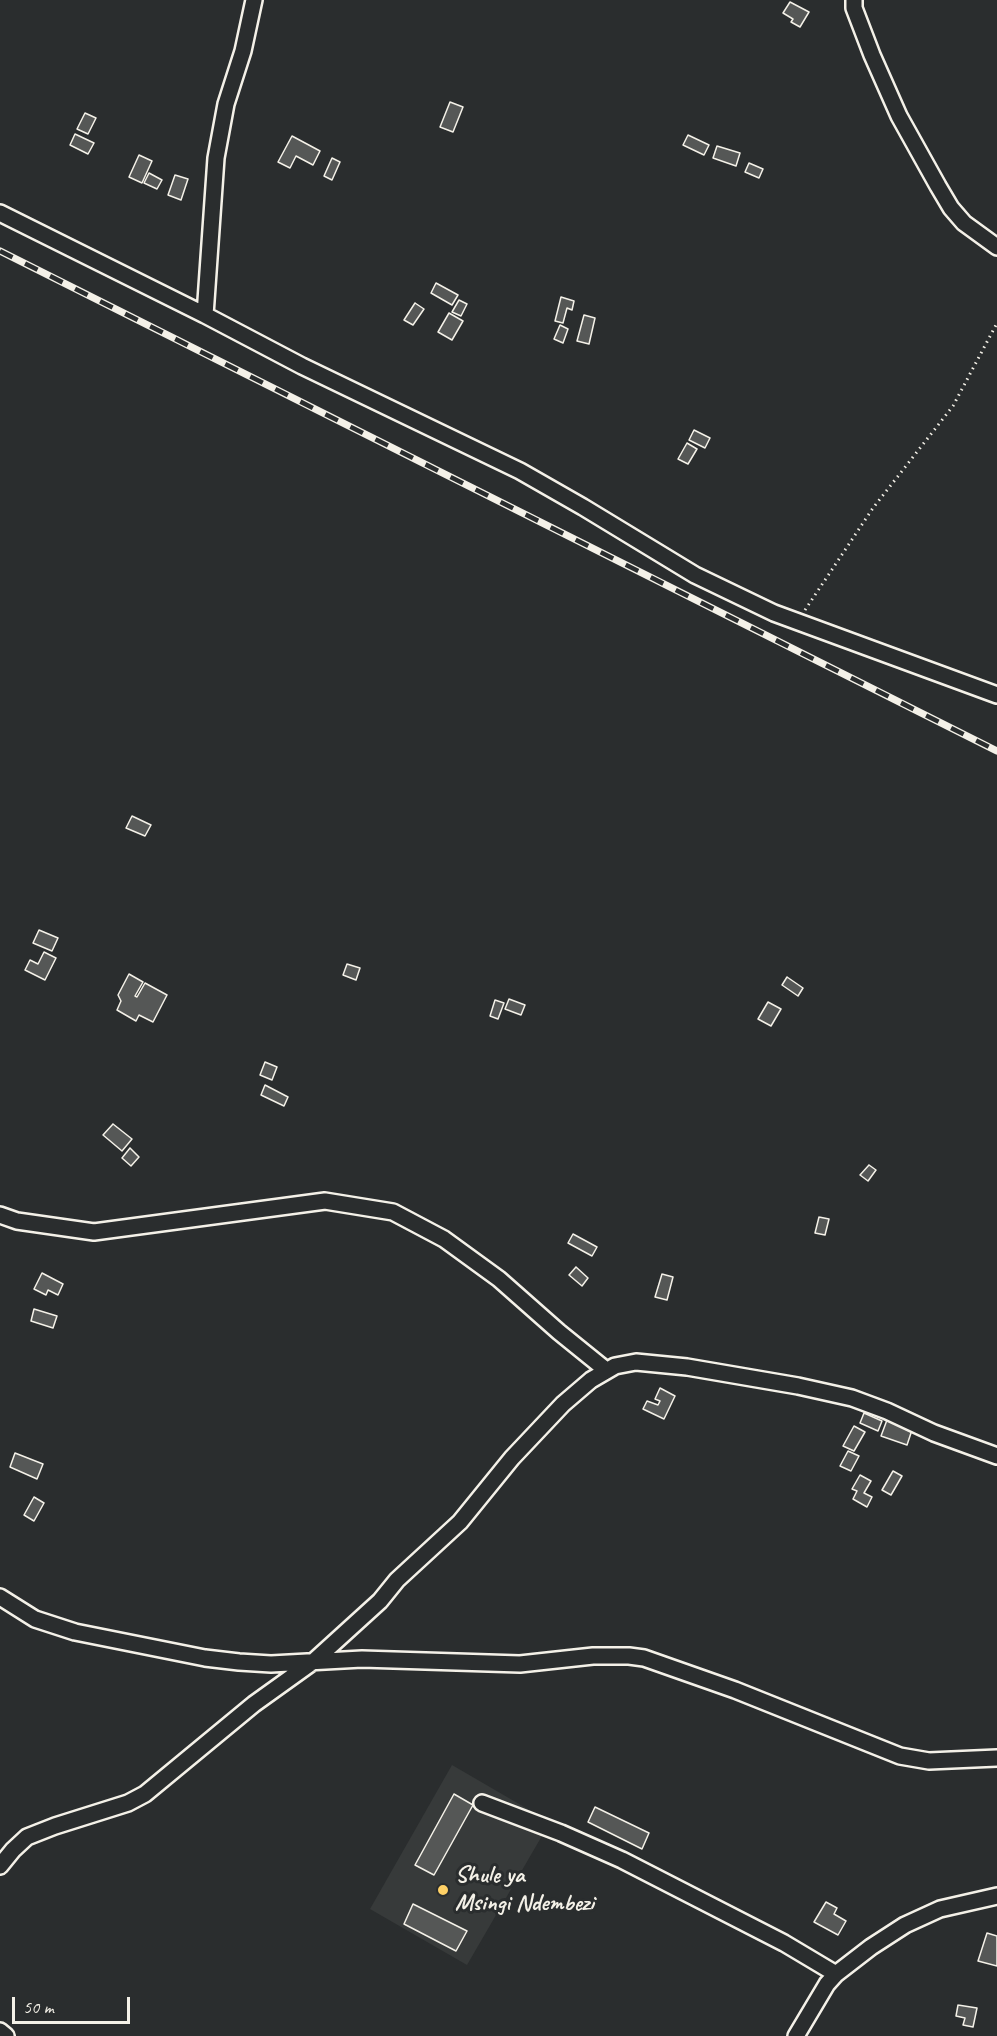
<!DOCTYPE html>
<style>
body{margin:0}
#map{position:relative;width:997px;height:2036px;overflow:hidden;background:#2a2d2e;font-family:Caveat,sans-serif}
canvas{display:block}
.scale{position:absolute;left:12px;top:1997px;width:118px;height:27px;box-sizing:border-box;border:3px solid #f4f1e8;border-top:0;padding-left:8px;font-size:18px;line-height:21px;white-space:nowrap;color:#f4f1e8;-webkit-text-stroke:4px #2a2d2e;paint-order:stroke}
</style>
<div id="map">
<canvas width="997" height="2036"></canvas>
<div class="scale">50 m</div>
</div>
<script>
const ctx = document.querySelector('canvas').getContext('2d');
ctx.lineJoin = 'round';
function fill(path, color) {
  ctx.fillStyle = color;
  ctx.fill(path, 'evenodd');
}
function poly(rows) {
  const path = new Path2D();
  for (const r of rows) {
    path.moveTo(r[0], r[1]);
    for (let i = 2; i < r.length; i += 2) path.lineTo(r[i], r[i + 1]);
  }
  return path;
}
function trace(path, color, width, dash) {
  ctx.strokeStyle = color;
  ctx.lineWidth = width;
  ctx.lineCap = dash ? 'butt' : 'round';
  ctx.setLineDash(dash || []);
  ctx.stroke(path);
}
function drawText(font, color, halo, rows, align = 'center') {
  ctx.font = font + ' Caveat,sans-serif';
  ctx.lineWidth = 6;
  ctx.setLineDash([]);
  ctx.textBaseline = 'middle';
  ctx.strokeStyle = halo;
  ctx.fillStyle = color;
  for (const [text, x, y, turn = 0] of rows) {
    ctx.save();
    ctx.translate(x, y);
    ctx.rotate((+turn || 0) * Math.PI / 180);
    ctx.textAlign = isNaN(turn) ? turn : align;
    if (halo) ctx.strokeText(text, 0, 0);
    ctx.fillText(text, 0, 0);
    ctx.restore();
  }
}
fill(poly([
 [452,1765,550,1822,467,1965,370,1909]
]), '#373a3a');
const building = poly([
 [790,2,809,12,800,27,791,22,793,19,783,13,790,2],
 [450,102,463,107,453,132,440,127,450,102],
 [85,113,96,118,88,134,77,129,85,113],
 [75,134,94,143,88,154,70,145,75,134],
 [688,135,709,145,704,155,683,145,688,135],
 [292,136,320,151,313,165,296,156,290,168,278,162,292,136],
 [717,146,740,153,736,166,713,158,717,146],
 [139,155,152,161,142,183,129,177,139,155],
 [332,158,340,162,332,180,324,176,332,158],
 [749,163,763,169,759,178,745,172,749,163],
 [149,173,162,180,157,189,144,183,149,173],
 [175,175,188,179,181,200,168,195,175,175],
 [436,283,458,295,452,305,431,293,436,283],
 [561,297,574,301,572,310,567,308,563,323,555,321,561,297],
 [459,300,467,304,461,316,452,312,459,300],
 [415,303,424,309,413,325,404,320,415,303],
 [449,313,463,321,452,340,438,332,449,313],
 [584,315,595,318,589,344,577,341,584,315],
 [560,325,568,329,563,343,554,339,560,325],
 [694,430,710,438,705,448,689,440,694,430],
 [687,443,697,449,688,464,678,459,687,443],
 [132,816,151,825,145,836,126,828,132,816],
 [39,930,58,938,52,951,33,943,39,930],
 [44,952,56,958,45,980,25,970,30,960,38,964,44,952],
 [347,964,360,968,356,980,343,975,347,964],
 [129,974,143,982,135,996,137,997,145,983,167,995,153,1022,139,1015,136,1021,117,1010,121,1001,118,995,129,974],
 [787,977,803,988,798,996,782,985,787,977],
 [509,999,525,1005,521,1015,505,1009,509,999],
 [495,1000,504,1003,498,1019,490,1016,495,1000],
 [768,1002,781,1009,771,1026,758,1019,768,1002],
 [265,1062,277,1067,272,1080,260,1075,265,1062],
 [265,1085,288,1097,284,1106,261,1095,265,1085],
 [113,1124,132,1139,122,1151,103,1135,113,1124],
 [130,1148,139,1157,131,1166,122,1158,130,1148],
 [869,1165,876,1170,868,1181,860,1175,869,1165],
 [819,1217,829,1219,825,1235,815,1233,819,1217],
 [573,1234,597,1247,592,1256,568,1243,573,1234],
 [576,1267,588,1278,582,1286,569,1275,576,1267],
 [42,1273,63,1284,58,1295,48,1290,46,1295,34,1289,42,1273],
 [662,1274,673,1277,667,1300,655,1297,662,1274],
 [34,1309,57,1316,53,1328,31,1321,34,1309],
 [660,1388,675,1396,664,1419,643,1409,647,1401,658,1405,660,1401,655,1399,660,1388],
 [864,1413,882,1421,878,1431,860,1423,864,1413],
 [887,1420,912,1430,907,1445,881,1436,887,1420],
 [854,1426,865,1432,854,1451,843,1446,854,1426],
 [848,1451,859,1456,851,1471,840,1466,848,1451],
 [15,1453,43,1464,37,1479,10,1467,15,1453],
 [893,1471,902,1476,891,1495,882,1490,893,1471],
 [860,1475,871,1481,864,1493,872,1497,867,1507,853,1499,857,1491,852,1489,860,1475],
 [34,1497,44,1503,34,1521,24,1515,34,1497],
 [454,1794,473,1805,434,1875,415,1865,454,1794],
 [595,1807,649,1833,642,1849,588,1822,595,1807],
 [826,1902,837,1908,834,1914,846,1921,838,1935,814,1922,826,1902],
 [413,1904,467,1931,456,1951,404,1924,413,1904],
 [987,1933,997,1936,997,1966,978,1961,987,1933],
 [958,2005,977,2008,973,2027,963,2025,965,2018,956,2016,958,2005]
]);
fill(building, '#555756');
trace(building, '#f4f1e8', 1.5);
const minor = poly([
 [854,0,854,8,872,55,899,116,938,186,951,208,964,223,997,247],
 [0,213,205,315,302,366,520,471,583,507,695,575,774,613,997,695],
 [205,315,216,158,226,104,243,51,254,0],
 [0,1215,17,1221,94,1232,325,1201,393,1212,444,1239,499,1279,559,1332,606,1370],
 [0,1597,35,1619,75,1632,205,1658,239,1662,271,1664,362,1659,520,1664,593,1656,629,1656,644,1658,735,1690,900,1756,929,1761,997,1758],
 [482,1803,561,1833,622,1860,784,1943,836,1974],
 [0,1866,13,1850,27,1837,55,1826,128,1803,145,1794,254,1704,314,1661,380,1601,397,1580,460,1522,512,1458,563,1404,591,1380,615,1366,636,1362,687,1367,798,1386,852,1398,887,1411,934,1433,997,1456],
 [0,2031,6,2036],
 [796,2036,827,1984,836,1974,871,1947,905,1925,940,1909,997,1896]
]);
trace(minor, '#f4f1e8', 20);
trace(poly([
 [805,610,873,508,953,406,997,323]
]), '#f4f1e8', 3, [1.5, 4.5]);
trace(minor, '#2a2d2e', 15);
const rail = poly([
 [0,251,997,751]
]);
trace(rail, '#f4f1e8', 7);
trace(rail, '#2a2d2e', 4.5, [14]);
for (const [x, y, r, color] of [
 [443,1890,6,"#ffd166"]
]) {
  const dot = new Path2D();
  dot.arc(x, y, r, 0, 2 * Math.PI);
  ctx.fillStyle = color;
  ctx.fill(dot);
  trace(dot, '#2a2d2e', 2);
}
drawText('bold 24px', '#f4f1e8', '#2a2d2e', [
 ["Shule ya",455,1876],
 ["Msingi Ndembezi",455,1904]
], 'left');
</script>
